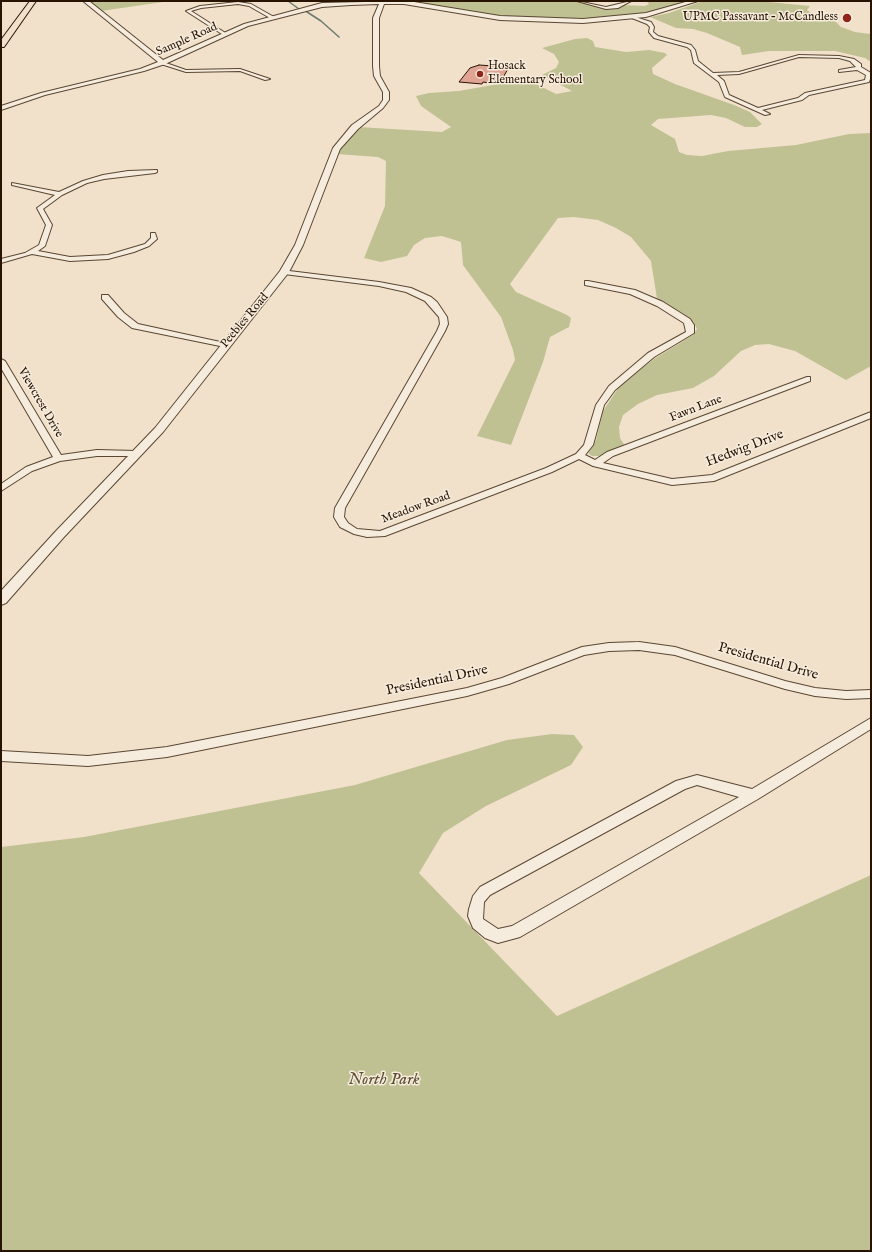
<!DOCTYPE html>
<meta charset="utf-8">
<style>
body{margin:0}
#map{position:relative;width:872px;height:1252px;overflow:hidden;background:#f1e1ca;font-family:"IM FELL English",serif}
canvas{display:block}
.frame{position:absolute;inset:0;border:2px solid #281200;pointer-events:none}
</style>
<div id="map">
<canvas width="872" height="1252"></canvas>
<div class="frame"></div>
</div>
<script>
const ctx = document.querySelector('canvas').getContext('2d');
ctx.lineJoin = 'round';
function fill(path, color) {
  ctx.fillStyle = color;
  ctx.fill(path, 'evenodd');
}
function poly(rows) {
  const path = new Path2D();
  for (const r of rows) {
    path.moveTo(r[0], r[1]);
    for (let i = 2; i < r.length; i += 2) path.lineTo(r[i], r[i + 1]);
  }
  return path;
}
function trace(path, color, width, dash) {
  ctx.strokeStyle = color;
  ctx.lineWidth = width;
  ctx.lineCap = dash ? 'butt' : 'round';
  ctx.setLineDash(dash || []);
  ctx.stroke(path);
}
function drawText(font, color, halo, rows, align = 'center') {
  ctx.font = font + ' "IM FELL English",serif';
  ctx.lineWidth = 3;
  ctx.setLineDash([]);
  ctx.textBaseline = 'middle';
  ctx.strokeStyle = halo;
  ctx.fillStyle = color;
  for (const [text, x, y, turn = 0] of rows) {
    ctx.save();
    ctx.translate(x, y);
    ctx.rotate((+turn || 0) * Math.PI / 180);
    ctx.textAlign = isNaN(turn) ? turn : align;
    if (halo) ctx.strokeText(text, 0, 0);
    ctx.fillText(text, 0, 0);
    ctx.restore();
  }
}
fill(poly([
 [88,1,170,1,101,11],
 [412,1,579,1,606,8,622,5,645,6,649,4,647,1,687,1,646,13,581,20,507,18,453,10],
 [703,1,758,1,810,6,807,10,811,13,836,22,841,27,855,32,871,34,871,62,865,58,835,51,769,51,742,55,740,47,707,33,693,29,676,28,650,17,669,13],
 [587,38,593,41,595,47,626,52,649,50,665,53,667,55,652,68,653,74,675,84,734,105,750,112,762,124,757,127,745,127,726,118,711,115,658,119,651,125,675,139,679,152,687,155,702,156,728,151,796,145,849,134,871,133,871,366,846,380,795,351,769,344,755,345,741,351,714,376,693,388,657,395,638,404,623,415,619,427,620,438,625,446,600,456,592,456,588,453,596,440,603,411,619,387,654,359,693,335,697,329,694,323,682,313,657,299,651,261,631,237,616,228,598,220,574,217,558,218,510,284,516,292,567,315,571,318,569,327,550,337,543,362,511,445,477,436,515,360,513,350,501,317,463,265,461,242,442,236,425,238,414,245,407,256,381,262,364,258,385,206,386,161,378,157,337,154,358,127,442,132,451,127,421,106,416,96,429,93,459,91,526,79,556,94,572,91,542,75,556,68,559,62,554,54,542,48,575,39],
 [552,734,574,735,583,747,571,765,486,806,443,833,419,873,557,1016,871,875,871,1251,1,1251,1,847,84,837,355,785,507,740]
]), '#c0c193');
trace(poly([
 [288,1,299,9],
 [304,10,321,21,339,37]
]), '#6d796f', 1.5);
const building = poly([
 [479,65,509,67,501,81,490,81,489,83,483,82,482,84,459,82,470,68,479,65]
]);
fill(building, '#dfa494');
trace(building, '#281200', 1);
const minor = poly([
 [577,1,606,7,631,1,618,8,606,9,577,1],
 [238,2,251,4,274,17,270,18,249,6,238,4,201,8,191,11,227,34,225,36,186,11,200,6,238,2],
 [632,16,651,22,654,27,653,32,658,36,691,45,695,50,698,61,713,73,739,72,799,55,839,56,854,59,861,64,861,67,871,73,871,76,869,82,809,95,802,100,762,110,770,114,765,115,725,97,719,82,694,63,691,50,687,47,654,38,649,32,650,27,647,24,632,18,632,16],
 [799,57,839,58,850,61,856,67,839,70,839,72,857,70,866,75,865,80,805,93,798,98,758,108,729,95,724,81,717,75,739,74,799,57],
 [163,62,186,70,240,69,270,79,265,80,240,71,186,72,161,64,163,62],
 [157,170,157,172,155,173,104,179,87,183,62,195,43,209,52,225,45,246,38,251,70,257,108,255,145,244,151,238,151,233,155,233,157,239,149,246,134,252,108,259,70,261,32,254,1,263,1,259,25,253,39,245,46,225,37,208,55,195,12,185,12,183,59,192,83,181,103,175,128,171,157,170],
 [281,270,379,282,411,288,431,297,437,302,447,317,448,324,445,331,345,508,344,517,348,523,357,529,380,531,546,468,576,454,584,445,596,405,609,386,648,353,686,332,684,323,657,306,630,294,585,285,585,281,588,281,635,290,663,302,690,319,694,325,694,333,654,357,615,390,604,405,593,445,585,455,595,460,607,452,807,377,810,377,810,381,613,456,603,463,672,479,712,475,871,412,871,418,714,481,672,485,593,466,579,459,552,472,385,536,367,537,354,534,340,527,334,517,335,508,437,331,440,324,439,317,425,301,406,292,379,286,284,274,280,272,281,270],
 [102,295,108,295,124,313,138,324,225,343,229,345,225,347,132,328,118,317,102,299,102,295],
 [1,359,5,361,61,455,97,450,136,451,141,454,139,456,97,456,60,461,32,471,1,491,1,484,26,467,53,457,1,368,1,359],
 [639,642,675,647,785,681,815,688,846,691,871,690,871,698,846,699,815,696,785,689,675,655,639,650,609,651,584,655,509,684,467,696,167,757,88,766,1,761,1,751,88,756,167,747,467,688,502,678,582,647,609,643,639,642],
 [871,718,871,729,758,799,520,937,498,943,485,938,473,928,468,916,469,909,473,896,480,887,676,781,697,775,752,789,871,718],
 [697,785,739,797,512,926,498,929,483,919,484,902,490,895,685,789,697,785]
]);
const tertiary = poly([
 [83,1,89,1,163,60,244,24,322,3,408,1,500,16,583,19,646,13,689,1,698,1,646,17,583,23,500,20,404,4,384,4,379,18,379,66,380,76,389,92,389,100,383,108,358,129,340,149,303,245,289,272,163,432,64,537,6,603,1,605,1,591,56,531,155,428,280,271,295,245,333,148,352,125,379,106,383,100,383,92,374,76,373,66,373,18,379,4,351,5,322,7,248,26,165,64,144,71,45,95,1,110,1,106,41,93,140,69,158,62,83,1]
]);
const primary = poly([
 [30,1,36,1,4,47,1,47,1,40,30,1]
]);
trace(minor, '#5a4632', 2);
trace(tertiary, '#5a4632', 2);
trace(primary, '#281200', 2);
fill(minor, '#f6ecdd');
fill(tertiary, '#f6ecdd');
fill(primary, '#f1e1ca');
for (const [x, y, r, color] of [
 [847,18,5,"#8f2418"],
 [480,74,4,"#8f2418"]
]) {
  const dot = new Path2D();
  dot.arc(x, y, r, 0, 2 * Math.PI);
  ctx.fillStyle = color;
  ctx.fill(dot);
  trace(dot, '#f6ecdd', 1.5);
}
drawText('12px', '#281200', '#f6ecdd', [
 ["UPMC Passavant – McCandless",838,18],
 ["Hosack",488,67,"left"],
 ["Elementary School",488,81,"left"]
], 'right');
drawText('12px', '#281200', '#f6ecdd', [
 ["Sample Road",187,40,-24],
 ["Peebles Road",245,321,-50],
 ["Viewcrest Drive",40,403,60],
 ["Fawn Lane",696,409,-21],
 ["Meadow Road",416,508,-20]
]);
drawText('14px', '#281200', '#f6ecdd', [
 ["Hedwig Drive",745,449,-21],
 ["Presidential Drive",768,662,16],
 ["Presidential Drive",437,681,-12]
]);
drawText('italic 17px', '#5d4f33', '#f6ecdd', [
 ["North Park",384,1081]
]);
</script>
